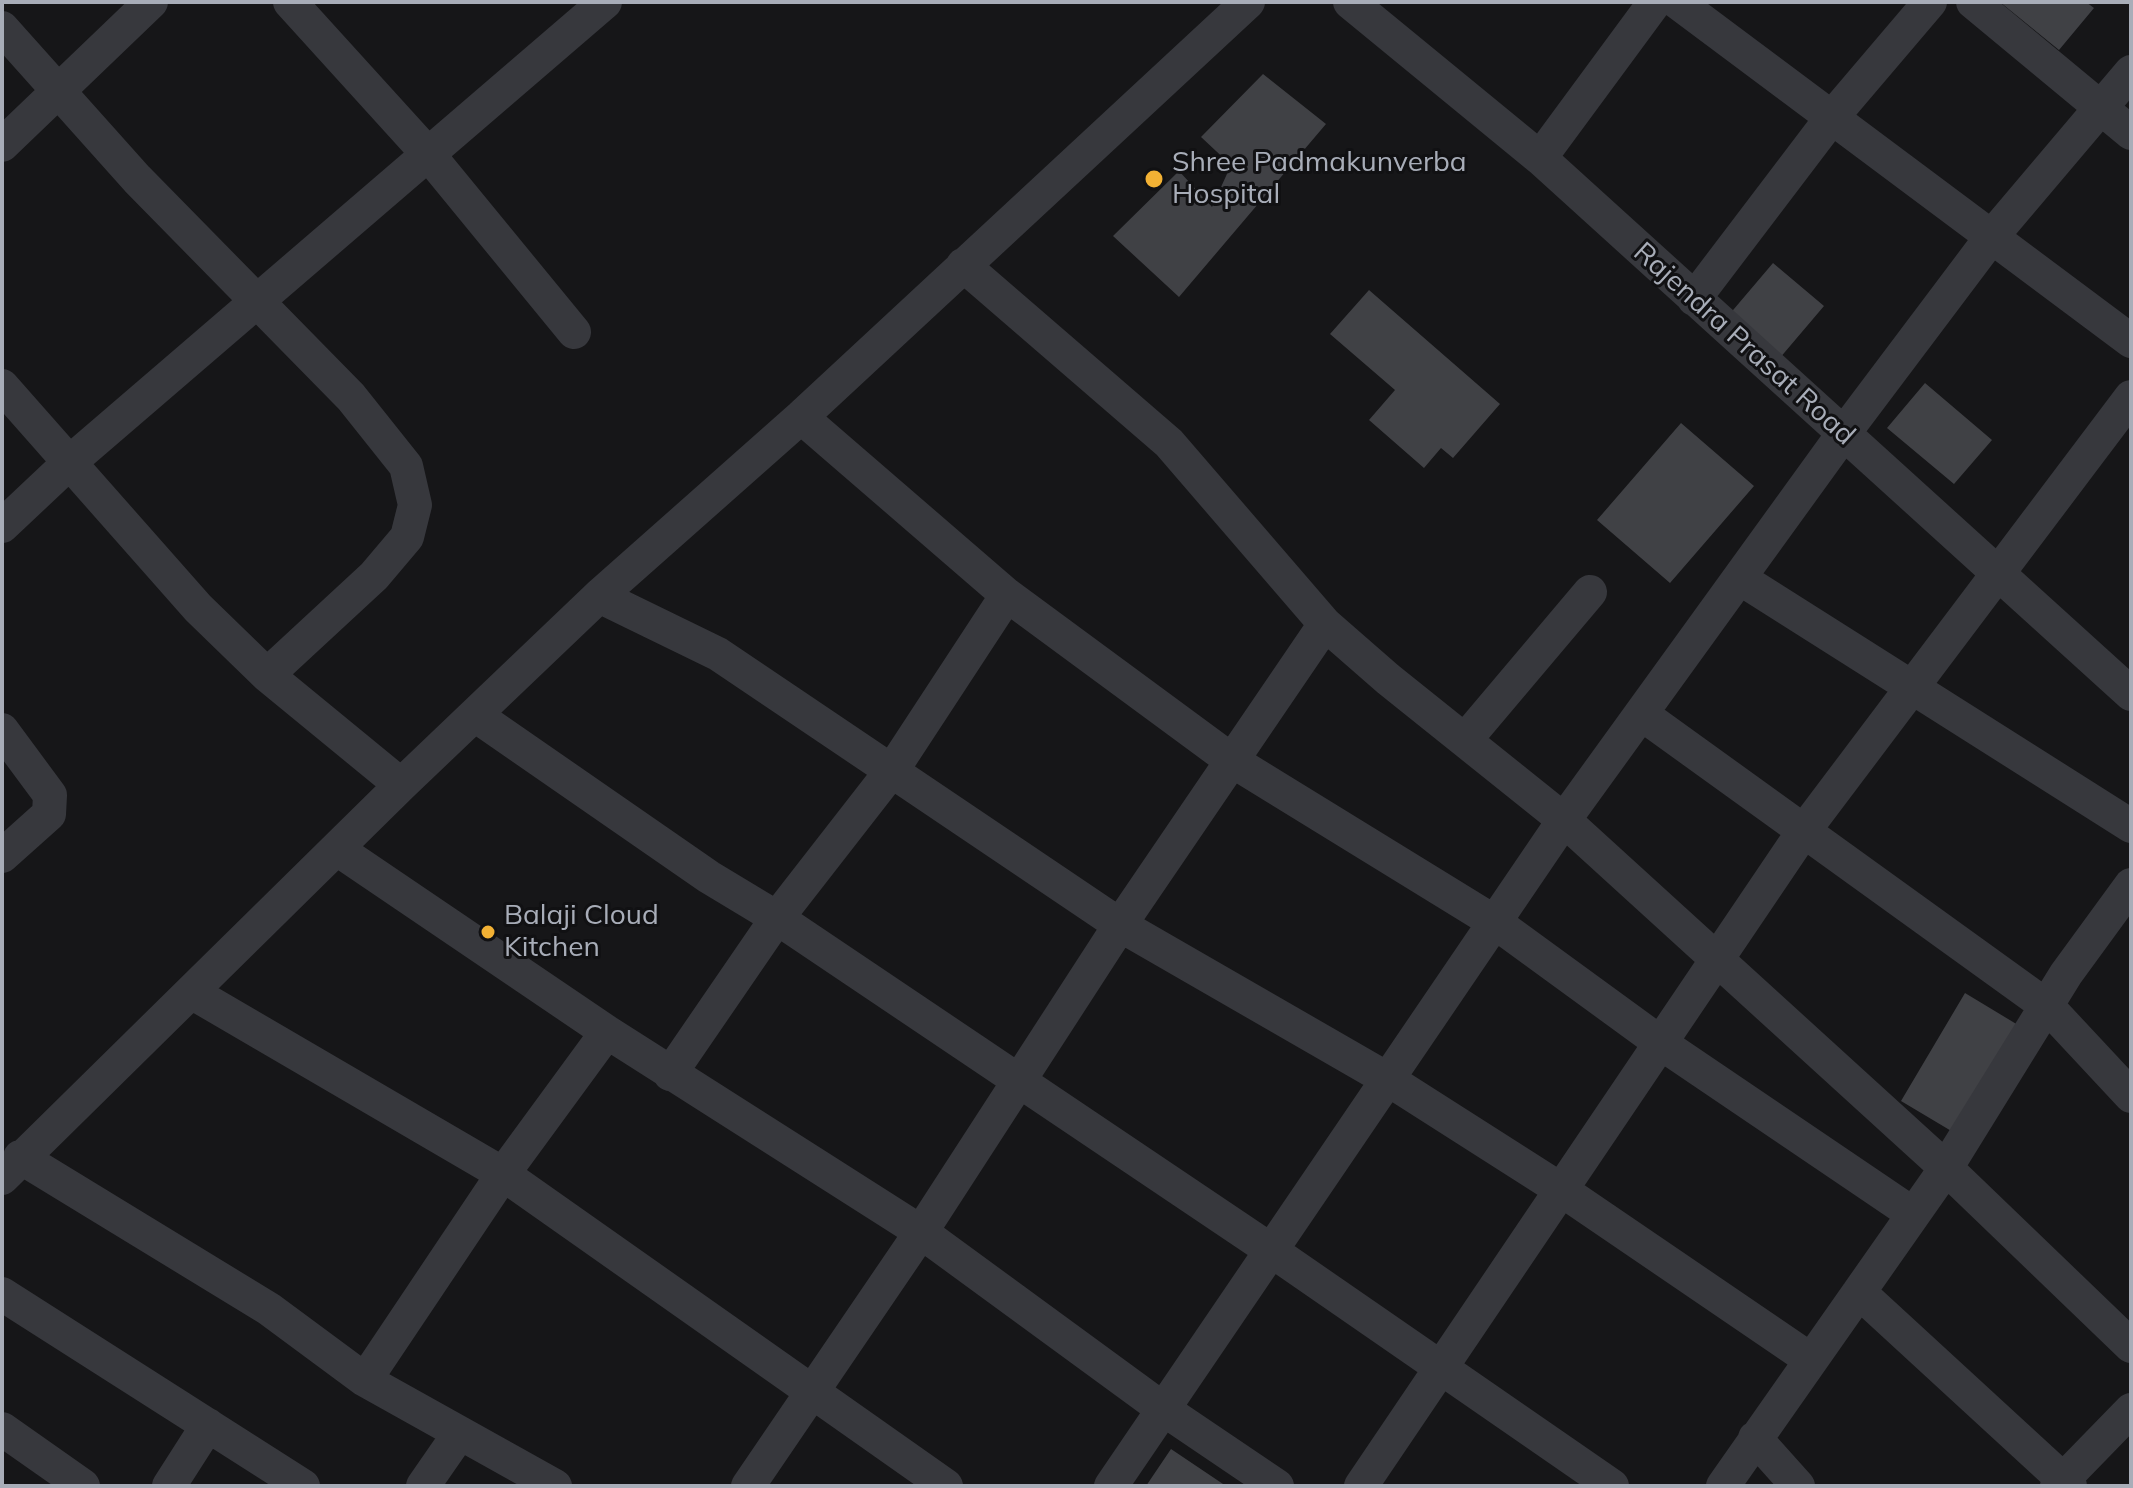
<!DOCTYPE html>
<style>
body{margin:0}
#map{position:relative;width:2133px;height:1488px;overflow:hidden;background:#161618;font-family:Mulish,sans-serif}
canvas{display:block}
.frame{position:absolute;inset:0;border:4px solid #a8adb8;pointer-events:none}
</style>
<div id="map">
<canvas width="2133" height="1488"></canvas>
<div class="frame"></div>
</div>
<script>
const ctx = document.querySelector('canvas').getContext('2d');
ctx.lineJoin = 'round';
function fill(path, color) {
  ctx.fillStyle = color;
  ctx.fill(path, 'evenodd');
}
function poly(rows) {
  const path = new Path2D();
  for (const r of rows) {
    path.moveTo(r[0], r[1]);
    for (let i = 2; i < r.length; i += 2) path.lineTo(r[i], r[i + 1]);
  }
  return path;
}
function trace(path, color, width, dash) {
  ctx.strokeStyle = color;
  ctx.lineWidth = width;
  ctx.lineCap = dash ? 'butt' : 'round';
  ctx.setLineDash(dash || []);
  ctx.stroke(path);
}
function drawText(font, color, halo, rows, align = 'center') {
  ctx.font = font + ' Mulish,sans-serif';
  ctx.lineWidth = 6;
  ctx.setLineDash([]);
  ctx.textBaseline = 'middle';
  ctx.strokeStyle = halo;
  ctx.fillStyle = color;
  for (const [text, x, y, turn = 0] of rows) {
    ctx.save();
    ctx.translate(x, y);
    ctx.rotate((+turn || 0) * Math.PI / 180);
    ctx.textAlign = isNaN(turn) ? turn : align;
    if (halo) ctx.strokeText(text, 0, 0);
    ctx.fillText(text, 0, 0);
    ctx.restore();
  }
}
fill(poly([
 [2000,2,2086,2,2094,8,2059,50],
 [1263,74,1326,124,1179,297,1113,236,1179,171,1212,207,1231,165,1201,137],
 [1773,263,1824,306,1779,359,1728,316],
 [1369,290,1500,404,1453,458,1441,448,1424,468,1369,420,1395,390,1330,334],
 [1925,383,1992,440,1954,484,1887,428],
 [1681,423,1754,486,1670,583,1597,520],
 [1965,993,2018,1025,1953,1132,1901,1101],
 [1171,1449,1226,1486,1146,1486]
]), '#404145');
trace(poly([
 [290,2,428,154,574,332],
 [1350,2,1540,158,2131,694],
 [1677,2,2131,341],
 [1973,2,2131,133],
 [2,28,137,179,351,397,406,466,415,505,407,537,374,576,267,675],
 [2,145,151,2],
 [1540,158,1655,2],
 [963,265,1169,443,1325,624,1388,679,1564,820,1946,1168,2131,1346],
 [1694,299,1833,116,1930,2],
 [2,386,198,608,267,675,401,785],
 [801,417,1007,595],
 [2,526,70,462,605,2],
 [1741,579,2131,826],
 [599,596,718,654,1120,925,1389,1080,1563,1191,1811,1360],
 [475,715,709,877,777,918,1272,1251,1612,1486],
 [1643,715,2048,1007,2131,1096],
 [2,730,50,795,49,814,2,856],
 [1465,740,1590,592],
 [337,849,607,1032],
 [193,993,503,1174,946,1486],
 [670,1074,777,918,893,769,1007,595,1231,760,1496,923,1662,1044,1913,1214],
 [20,1157,269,1309,365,1380,555,1486],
 [2,1178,401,785,599,596,801,417,1248,2],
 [1859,1292,2070,1486],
 [2,1294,303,1486],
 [365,1380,503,1174,607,1032,921,1232,1163,1409,1277,1486],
 [2,1429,83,1486],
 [1755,1438,1798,1486],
 [169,1486,208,1425],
 [423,1486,459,1434],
 [748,1486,921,1232,1120,925,1325,624],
 [1111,1486,1564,820,1844,433,1993,235,2131,72],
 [1361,1486,1803,832,2131,397],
 [1723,1486,1946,1168,2066,974,2131,885],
 [2057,1486,2131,1410]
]), '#37383d', 34);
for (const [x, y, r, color] of [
 [1154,179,10,"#f2b134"],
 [488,932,8,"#f2b134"]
]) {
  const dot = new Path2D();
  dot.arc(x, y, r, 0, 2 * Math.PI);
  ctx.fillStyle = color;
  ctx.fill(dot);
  trace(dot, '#111113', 3);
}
drawText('28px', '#a8adb8', '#111113', [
 ["Shree Padmakunverba",1172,163],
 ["Hospital",1172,195],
 ["Balaji Cloud",504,916],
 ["Kitchen",504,948]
], 'left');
drawText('28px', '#a8adb8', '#111113', [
 ["Rajendra Prasat Road",1744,344,42]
]);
</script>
